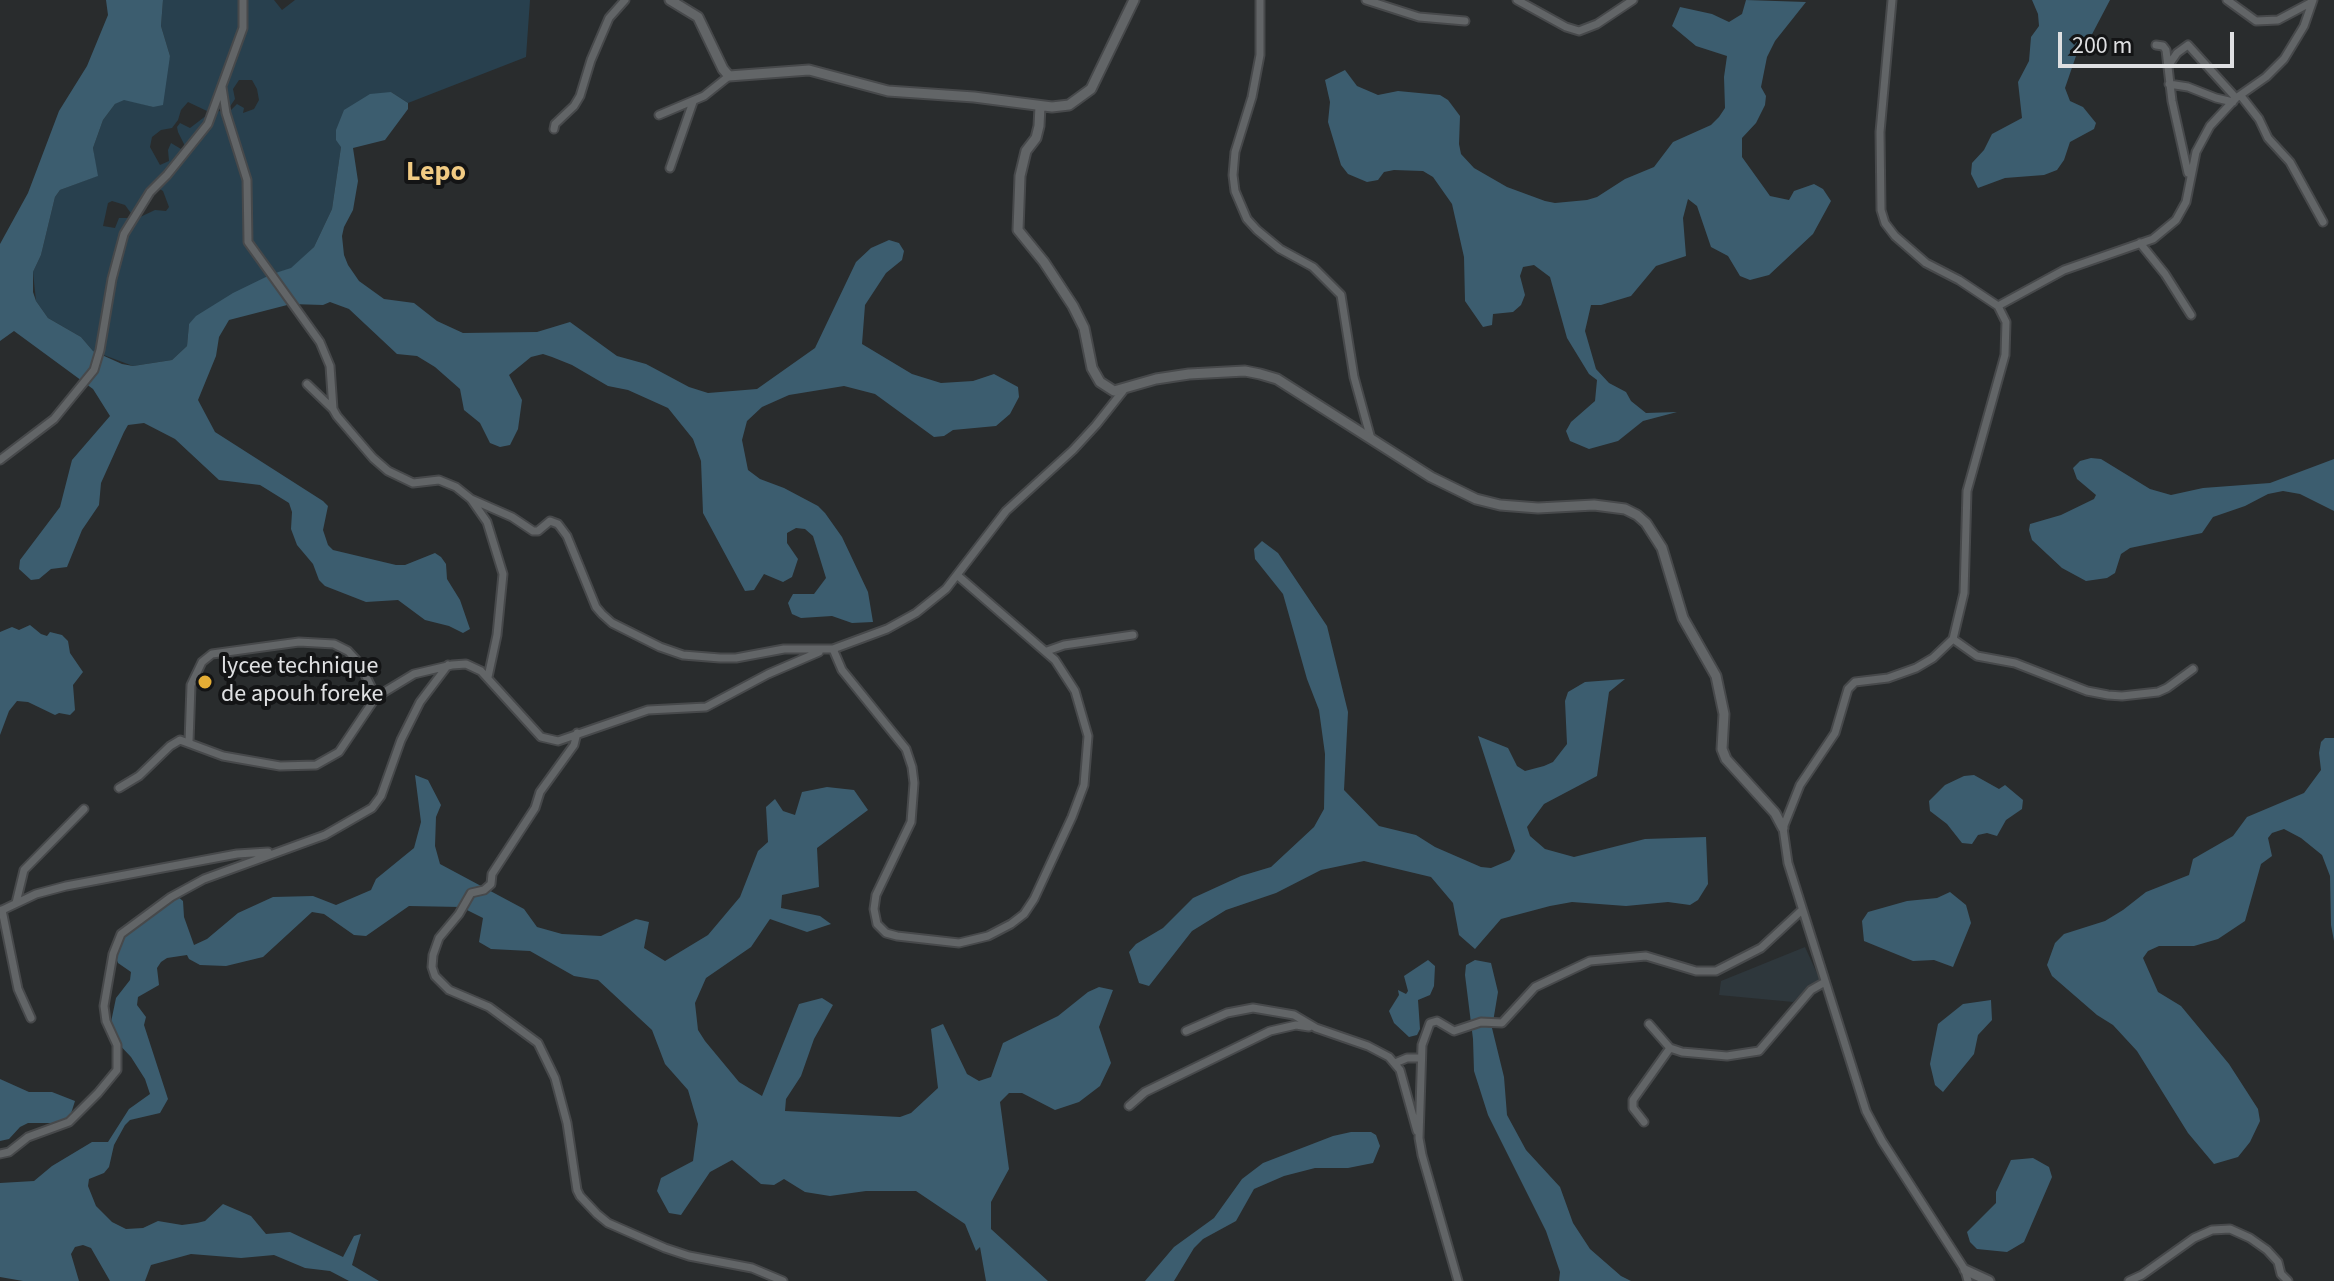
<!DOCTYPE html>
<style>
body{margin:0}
#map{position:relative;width:2334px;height:1281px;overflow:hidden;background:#292c2d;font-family:"Source Sans 3",sans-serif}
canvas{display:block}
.scale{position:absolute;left:2058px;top:32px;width:176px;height:36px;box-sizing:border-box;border:4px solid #dfe0e2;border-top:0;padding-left:10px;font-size:24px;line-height:28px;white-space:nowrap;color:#dfe0e2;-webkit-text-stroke:6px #131415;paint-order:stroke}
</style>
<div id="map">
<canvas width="2334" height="1281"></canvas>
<div class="scale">200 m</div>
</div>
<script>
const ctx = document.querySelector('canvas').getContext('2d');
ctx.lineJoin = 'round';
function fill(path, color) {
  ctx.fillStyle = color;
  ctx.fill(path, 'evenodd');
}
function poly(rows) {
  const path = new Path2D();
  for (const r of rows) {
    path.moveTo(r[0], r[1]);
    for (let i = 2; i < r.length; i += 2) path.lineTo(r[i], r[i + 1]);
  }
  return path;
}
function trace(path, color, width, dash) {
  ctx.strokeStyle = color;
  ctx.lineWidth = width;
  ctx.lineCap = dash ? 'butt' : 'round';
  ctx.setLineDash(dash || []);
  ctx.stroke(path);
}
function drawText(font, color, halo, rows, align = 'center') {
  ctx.font = font + ' "Source Sans 3",sans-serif';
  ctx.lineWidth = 8;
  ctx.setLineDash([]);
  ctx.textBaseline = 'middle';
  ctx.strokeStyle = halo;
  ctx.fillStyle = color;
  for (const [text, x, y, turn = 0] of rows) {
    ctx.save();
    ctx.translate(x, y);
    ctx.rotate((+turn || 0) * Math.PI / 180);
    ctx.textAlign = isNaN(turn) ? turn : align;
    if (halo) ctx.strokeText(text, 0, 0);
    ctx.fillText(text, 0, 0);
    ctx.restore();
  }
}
fill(poly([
 [1805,947,1821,982,1809,988,1793,1002,1719,995,1721,981]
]), '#2e373c');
fill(poly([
 [163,0,274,0,282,10,295,0,530,0,526,57,408,103,391,92,341,147,332,209,314,247,291,269,272,274,189,324,187,346,172,360,133,366,93,351,81,337,48,318,36,301,33,272,41,255,55,197,60,190,97,176,93,148,103,120,115,104,124,99,153,107,170,56,161,26],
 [239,80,252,80,257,89,259,100,254,109,243,113,244,108,237,104,231,110,211,112,190,128,180,123,177,127,178,132,185,146,181,149,171,143,168,150,169,161,160,165,150,147,152,137,161,130,172,128,178,120,181,110,188,102,207,111,229,108,235,99,233,89],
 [158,188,163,191,169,207,166,211,155,210,138,218,119,218,115,228,103,226,108,203,112,201,125,205,133,216,137,215,146,207,151,192]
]), '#28404e');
fill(poly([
 [106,0,163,0,161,26,170,56,163,105,153,107,124,100,115,104,103,120,93,148,98,176,60,190,55,197,41,255,33,272,33,292,36,301,48,318,81,337,93,351,122,364,133,366,172,360,187,346,189,324,196,316,233,293,272,274,291,268,314,247,332,209,341,147,336,140,336,130,344,110,370,94,391,92,408,103,408,109,385,140,353,148,358,181,353,210,344,227,342,236,344,255,348,265,359,281,384,299,414,303,437,321,463,333,537,332,570,322,617,356,646,364,689,387,708,393,757,389,815,348,856,262,871,248,889,240,899,243,904,251,902,260,886,273,865,305,862,344,912,374,941,383,973,381,994,374,1018,387,1019,397,1010,414,996,426,953,430,944,436,934,437,875,394,844,386,789,395,762,407,747,421,742,440,748,470,760,479,784,488,818,506,825,513,842,537,868,592,873,622,852,623,832,616,801,618,792,614,788,603,793,594,814,594,826,578,813,536,805,529,796,528,787,533,787,543,798,559,792,577,783,582,764,574,754,590,745,591,703,513,701,461,693,439,668,408,628,390,608,386,572,365,552,357,543,354,531,357,509,375,522,400,518,429,510,445,500,447,490,443,480,423,464,410,460,389,435,367,417,356,397,354,349,309,330,302,323,305,291,304,229,320,219,337,216,356,198,400,215,432,323,501,328,506,323,530,328,545,333,550,396,565,405,565,435,553,441,557,446,564,447,579,460,600,470,629,463,633,449,626,425,620,398,600,366,602,325,586,319,580,313,564,297,545,291,529,292,512,289,503,260,485,219,480,175,439,144,423,128,425,124,432,101,483,99,505,82,530,67,567,51,569,39,579,31,580,19,569,20,560,60,507,72,460,110,416,93,389,14,331,0,341,0,244,28,193,59,111,87,66,108,15],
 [1746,0,1806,2,1775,41,1767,57,1761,87,1766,96,1765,105,1756,123,1742,138,1742,157,1770,196,1789,200,1794,191,1814,184,1823,189,1831,201,1813,234,1769,275,1750,280,1740,276,1728,256,1711,247,1697,206,1688,199,1683,218,1686,256,1656,266,1631,296,1601,305,1591,305,1585,331,1596,369,1609,383,1626,392,1631,401,1646,413,1677,412,1643,421,1618,441,1589,449,1570,441,1566,431,1571,422,1595,401,1597,380,1589,374,1567,338,1550,277,1534,265,1523,267,1520,276,1525,295,1521,305,1513,312,1493,314,1492,325,1483,327,1465,301,1464,257,1452,204,1433,177,1423,171,1394,170,1384,172,1378,180,1367,182,1348,174,1341,165,1328,122,1330,102,1325,80,1345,70,1357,86,1378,95,1398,91,1440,95,1448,100,1460,116,1459,144,1461,154,1474,168,1507,187,1545,201,1555,203,1587,200,1597,197,1625,179,1654,167,1673,142,1711,125,1719,117,1725,108,1724,77,1727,56,1696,46,1672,26,1680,7,1712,14,1729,22,1742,14],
 [2032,0,2110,0,2089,40,2076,56,2065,88,2070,101,2083,107,2096,123,2094,129,2070,142,2064,160,2057,170,2044,175,2005,178,1978,188,1971,174,1972,163,1984,150,1992,134,2022,118,2018,82,2029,61,2031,37,2039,26,2038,14],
 [2091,458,2101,459,2150,489,2171,495,2203,488,2270,483,2334,459,2334,511,2300,494,2283,491,2268,494,2245,506,2213,517,2202,533,2130,548,2121,554,2115,573,2107,578,2086,581,2062,568,2032,540,2029,530,2030,524,2061,515,2094,499,2096,495,2077,479,2073,468,2080,461],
 [1262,541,1278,553,1327,626,1348,712,1344,790,1379,826,1416,835,1435,847,1481,867,1491,868,1510,860,1515,851,1512,841,1478,736,1508,748,1517,766,1525,771,1544,766,1553,762,1567,744,1565,701,1568,692,1585,682,1625,679,1609,692,1597,776,1544,804,1527,827,1530,836,1545,849,1574,857,1645,839,1706,837,1708,884,1698,900,1690,905,1668,902,1626,906,1572,902,1550,906,1501,919,1475,949,1459,935,1453,903,1431,877,1364,861,1321,870,1276,893,1226,910,1192,931,1149,986,1139,983,1129,952,1136,944,1163,928,1193,898,1241,876,1271,867,1314,827,1324,809,1325,754,1319,710,1307,679,1283,594,1255,559,1254,549],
 [30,625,41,634,47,636,50,632,62,635,68,641,70,653,83,672,73,685,75,710,70,715,59,713,55,715,28,702,17,701,9,711,0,735,0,632,12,627,19,630],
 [2325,738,2334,738,2334,941,2331,925,2330,876,2322,855,2301,838,2284,829,2272,833,2268,838,2272,856,2261,864,2245,921,2218,939,2194,946,2159,946,2148,951,2143,958,2158,992,2181,1006,2229,1064,2258,1109,2260,1121,2250,1142,2238,1157,2214,1164,2188,1133,2137,1051,2113,1025,2097,1015,2052,976,2047,965,2055,943,2064,934,2105,921,2123,910,2146,892,2189,875,2193,859,2233,836,2247,817,2304,793,2321,770,2319,753,2321,742],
 [415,775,428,780,441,805,436,817,435,846,440,864,524,909,537,927,562,934,601,936,636,919,649,922,644,948,665,961,708,935,740,897,758,851,768,842,766,807,775,799,783,811,795,815,802,792,827,787,854,790,868,810,817,848,819,887,782,895,781,908,820,916,831,924,807,932,770,919,751,947,706,978,695,1003,698,1030,705,1041,739,1082,762,1096,799,1004,822,998,833,1005,814,1039,801,1076,786,1099,785,1111,900,1117,911,1113,938,1088,931,1029,943,1024,967,1074,979,1081,991,1077,1003,1043,1058,1016,1088,992,1099,987,1113,990,1099,1027,1111,1063,1100,1086,1079,1102,1055,1110,1022,1093,1009,1093,1000,1102,1009,1169,991,1202,991,1229,1048,1281,986,1281,980,1247,976,1251,965,1224,916,1191,866,1191,830,1196,805,1192,784,1179,774,1185,761,1184,732,1160,710,1172,681,1215,669,1213,657,1191,661,1178,693,1161,698,1124,688,1090,665,1064,652,1030,598,980,574,976,530,951,491,949,479,942,483,918,461,907,409,906,366,936,354,935,324,914,312,912,263,957,226,966,200,965,189,959,187,955,167,958,161,962,157,968,159,985,138,997,137,1005,146,1017,144,1025,168,1099,160,1113,130,1120,125,1125,114,1145,109,1167,104,1173,89,1179,88,1186,96,1206,112,1222,126,1229,143,1228,158,1221,182,1225,197,1223,205,1221,223,1204,251,1216,266,1234,290,1232,343,1257,354,1236,361,1234,352,1265,379,1281,349,1281,330,1271,305,1268,274,1255,241,1258,191,1254,151,1265,145,1281,110,1281,91,1248,83,1245,75,1247,71,1254,79,1281,23,1281,0,1277,0,1183,34,1181,52,1166,92,1142,108,1142,129,1109,150,1094,145,1079,131,1057,113,1038,111,1022,116,998,130,980,131,972,118,963,112,947,140,917,177,896,183,901,184,917,194,945,207,939,238,913,273,897,313,896,336,905,371,890,376,879,414,848,421,822],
 [1974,775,1999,789,2005,785,2023,800,2022,809,2006,820,1997,836,1987,833,1978,835,1972,844,1962,843,1947,824,1930,811,1929,801,1945,785,1964,776],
 [1950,892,1966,905,1971,923,1953,967,1934,960,1913,961,1864,941,1862,921,1868,912,1907,901,1937,898],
 [1428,960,1435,966,1434,986,1430,995,1418,1000,1420,1029,1417,1035,1409,1037,1394,1023,1389,1011,1399,995,1398,990,1406,994,1408,991,1404,976],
 [1475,960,1491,963,1498,992,1492,1028,1504,1077,1507,1115,1526,1150,1560,1187,1573,1223,1590,1249,1621,1276,1631,1281,1559,1281,1560,1272,1546,1231,1488,1115,1474,1071,1473,1039,1465,975,1466,965],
 [1991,1000,1992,1020,1978,1035,1974,1054,1943,1092,1935,1085,1930,1064,1938,1024,1963,1004],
 [0,1079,29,1092,52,1092,75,1101,68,1123,28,1123,20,1127,9,1139,0,1141],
 [1351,1132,1371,1132,1376,1135,1380,1146,1373,1163,1348,1168,1315,1168,1284,1176,1254,1189,1236,1221,1203,1239,1194,1248,1174,1281,1145,1281,1174,1247,1214,1218,1242,1179,1263,1163,1333,1136],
 [2033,1158,2049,1167,2052,1177,2024,1242,2007,1252,1977,1249,1970,1242,1967,1232,1996,1203,1996,1192,2011,1160]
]), '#3c5d6f');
const minor = poly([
 [1260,0,1260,55,1252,97,1235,152,1233,175,1235,191,1247,219,1257,230,1280,249,1313,267,1341,295,1354,377,1371,439],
 [1366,0,1419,17,1465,21],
 [1517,0,1566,27,1579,31,1597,24,1633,0],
 [1892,0,1880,132,1881,210,1885,223,1895,236,1926,263,1959,280,1998,306,2006,322,2005,355,1967,491,1964,593,1953,639,1933,658,1916,668,1888,678,1855,682,1848,689,1835,733,1800,785,1783,828,1788,863,1866,1111,1882,1141,1965,1270,1968,1281],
 [2227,0,2256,21,2278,20,2312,2],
 [2156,45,2163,46,2166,50,2172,101,2188,173],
 [2168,66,2177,53,2188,45,2236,98],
 [2169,84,2188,87,2216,98,2233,102],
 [222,87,226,113,247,180,248,242,320,342,330,366,333,409,337,416,373,458,388,471,413,483,439,480,456,487,471,499,487,522,503,574,497,635,488,677],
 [2241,96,2259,119,2268,138,2290,162,2323,222],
 [659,115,704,96,729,76],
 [554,129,555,124,574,106,580,96,591,60,609,18,625,0],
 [670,168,693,102],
 [2140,243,2165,274,2191,315],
 [1998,306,2064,270,2153,239,2176,220,2186,202,2196,152,2210,126,2236,98,2266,77,2284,59,2304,26,2313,0],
 [307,384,333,409],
 [0,460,54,419,94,370,100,350,112,279,124,234,150,192,167,175,208,124,243,28,243,0],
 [471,499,512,517,533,531,538,531,550,521,558,524,567,536,596,607,602,614,612,623,660,647,683,655,720,658,736,658,784,649,833,649,887,629,916,613,946,589,1006,511,1073,450,1096,425,1123,391],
 [1953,639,1977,656,2015,663,2087,691,2108,695,2122,696,2158,692,2167,688,2193,669],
 [833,649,842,670,906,749,912,767,914,783,911,822,876,895,874,909,877,924,886,933,897,936,959,943,988,936,1011,924,1024,914,1034,899,1072,817,1084,785,1088,736,1075,691,1055,660,957,575],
 [1047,651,1064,645,1133,635],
 [577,733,574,745,540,792,535,808,492,874,491,884,484,890,471,893,459,914,439,938,433,955,432,967,435,976,449,990,489,1007,538,1043,555,1078,567,1123,577,1190,580,1196,597,1214,608,1223,665,1248,689,1256,752,1268,783,1281],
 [189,742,191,685,202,662,212,654,299,642,334,644,348,651,360,664,376,697],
 [119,788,139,776,170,746,180,740,223,756,280,766,316,765,339,752,376,697,414,674,452,665,466,664,481,671,541,737,558,741,648,710,706,707,768,674,819,652],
 [16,903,24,870,84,809],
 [2,910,18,989,31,1018],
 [0,911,36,894,66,886,237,854,268,852],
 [1649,1024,1670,1048,1682,1052,1727,1056,1759,1051,1811,990,1825,982],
 [1186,1031,1227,1013,1253,1008,1294,1015,1316,1028,1368,1046,1389,1057,1400,1070,1417,1131],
 [1395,1063,1407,1058,1421,1058],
 [1129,1106,1145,1092,1270,1031,1296,1025,1309,1027],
 [1644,1122,1633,1108,1633,1100,1670,1048],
 [0,1154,9,1152,28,1137,69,1122,98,1093,117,1070,117,1045,106,1021,104,1006,113,954,121,934,171,897,204,879,325,835,372,808,381,796,401,740,420,702,448,665],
 [1458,1281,1422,1155,1419,1138,1422,1045,1430,1023,1437,1021,1454,1031,1481,1022,1502,1023,1535,987,1590,961,1646,956,1696,971,1716,971,1761,948,1802,910],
 [2129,1281,2142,1275,2194,1238,2212,1230,2230,1229,2250,1238,2267,1250,2278,1262,2281,1274,2288,1281]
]);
const tertiary = poly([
 [670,0,698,17,723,69,729,76,809,70,888,91,974,97,1052,107,1069,105,1091,89,1134,0],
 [1040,106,1039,126,1036,138,1026,151,1020,176,1018,230,1044,262,1073,306,1084,328,1092,368,1100,382,1114,391,1156,379,1189,374,1245,371,1260,374,1277,379,1431,477,1476,499,1500,505,1538,508,1594,505,1625,509,1637,515,1646,523,1662,548,1683,618,1716,676,1724,714,1722,749,1726,759,1775,813,1783,828],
 [1965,1270,1989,1281]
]);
trace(minor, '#47494b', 11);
trace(tertiary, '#47494b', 13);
trace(minor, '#626567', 7);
trace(tertiary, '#626567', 9);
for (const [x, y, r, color] of [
 [205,682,8,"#e4ad35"]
]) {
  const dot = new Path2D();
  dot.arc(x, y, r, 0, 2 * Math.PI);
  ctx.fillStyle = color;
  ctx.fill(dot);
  trace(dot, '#131415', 3);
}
drawText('24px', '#dfe0e2', '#131415', [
 ["lycee technique",221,668],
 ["de apouh foreke",221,696]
], 'left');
drawText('bold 28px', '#f1cb83', '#131415', [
 ["Lepo",436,174]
]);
</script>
